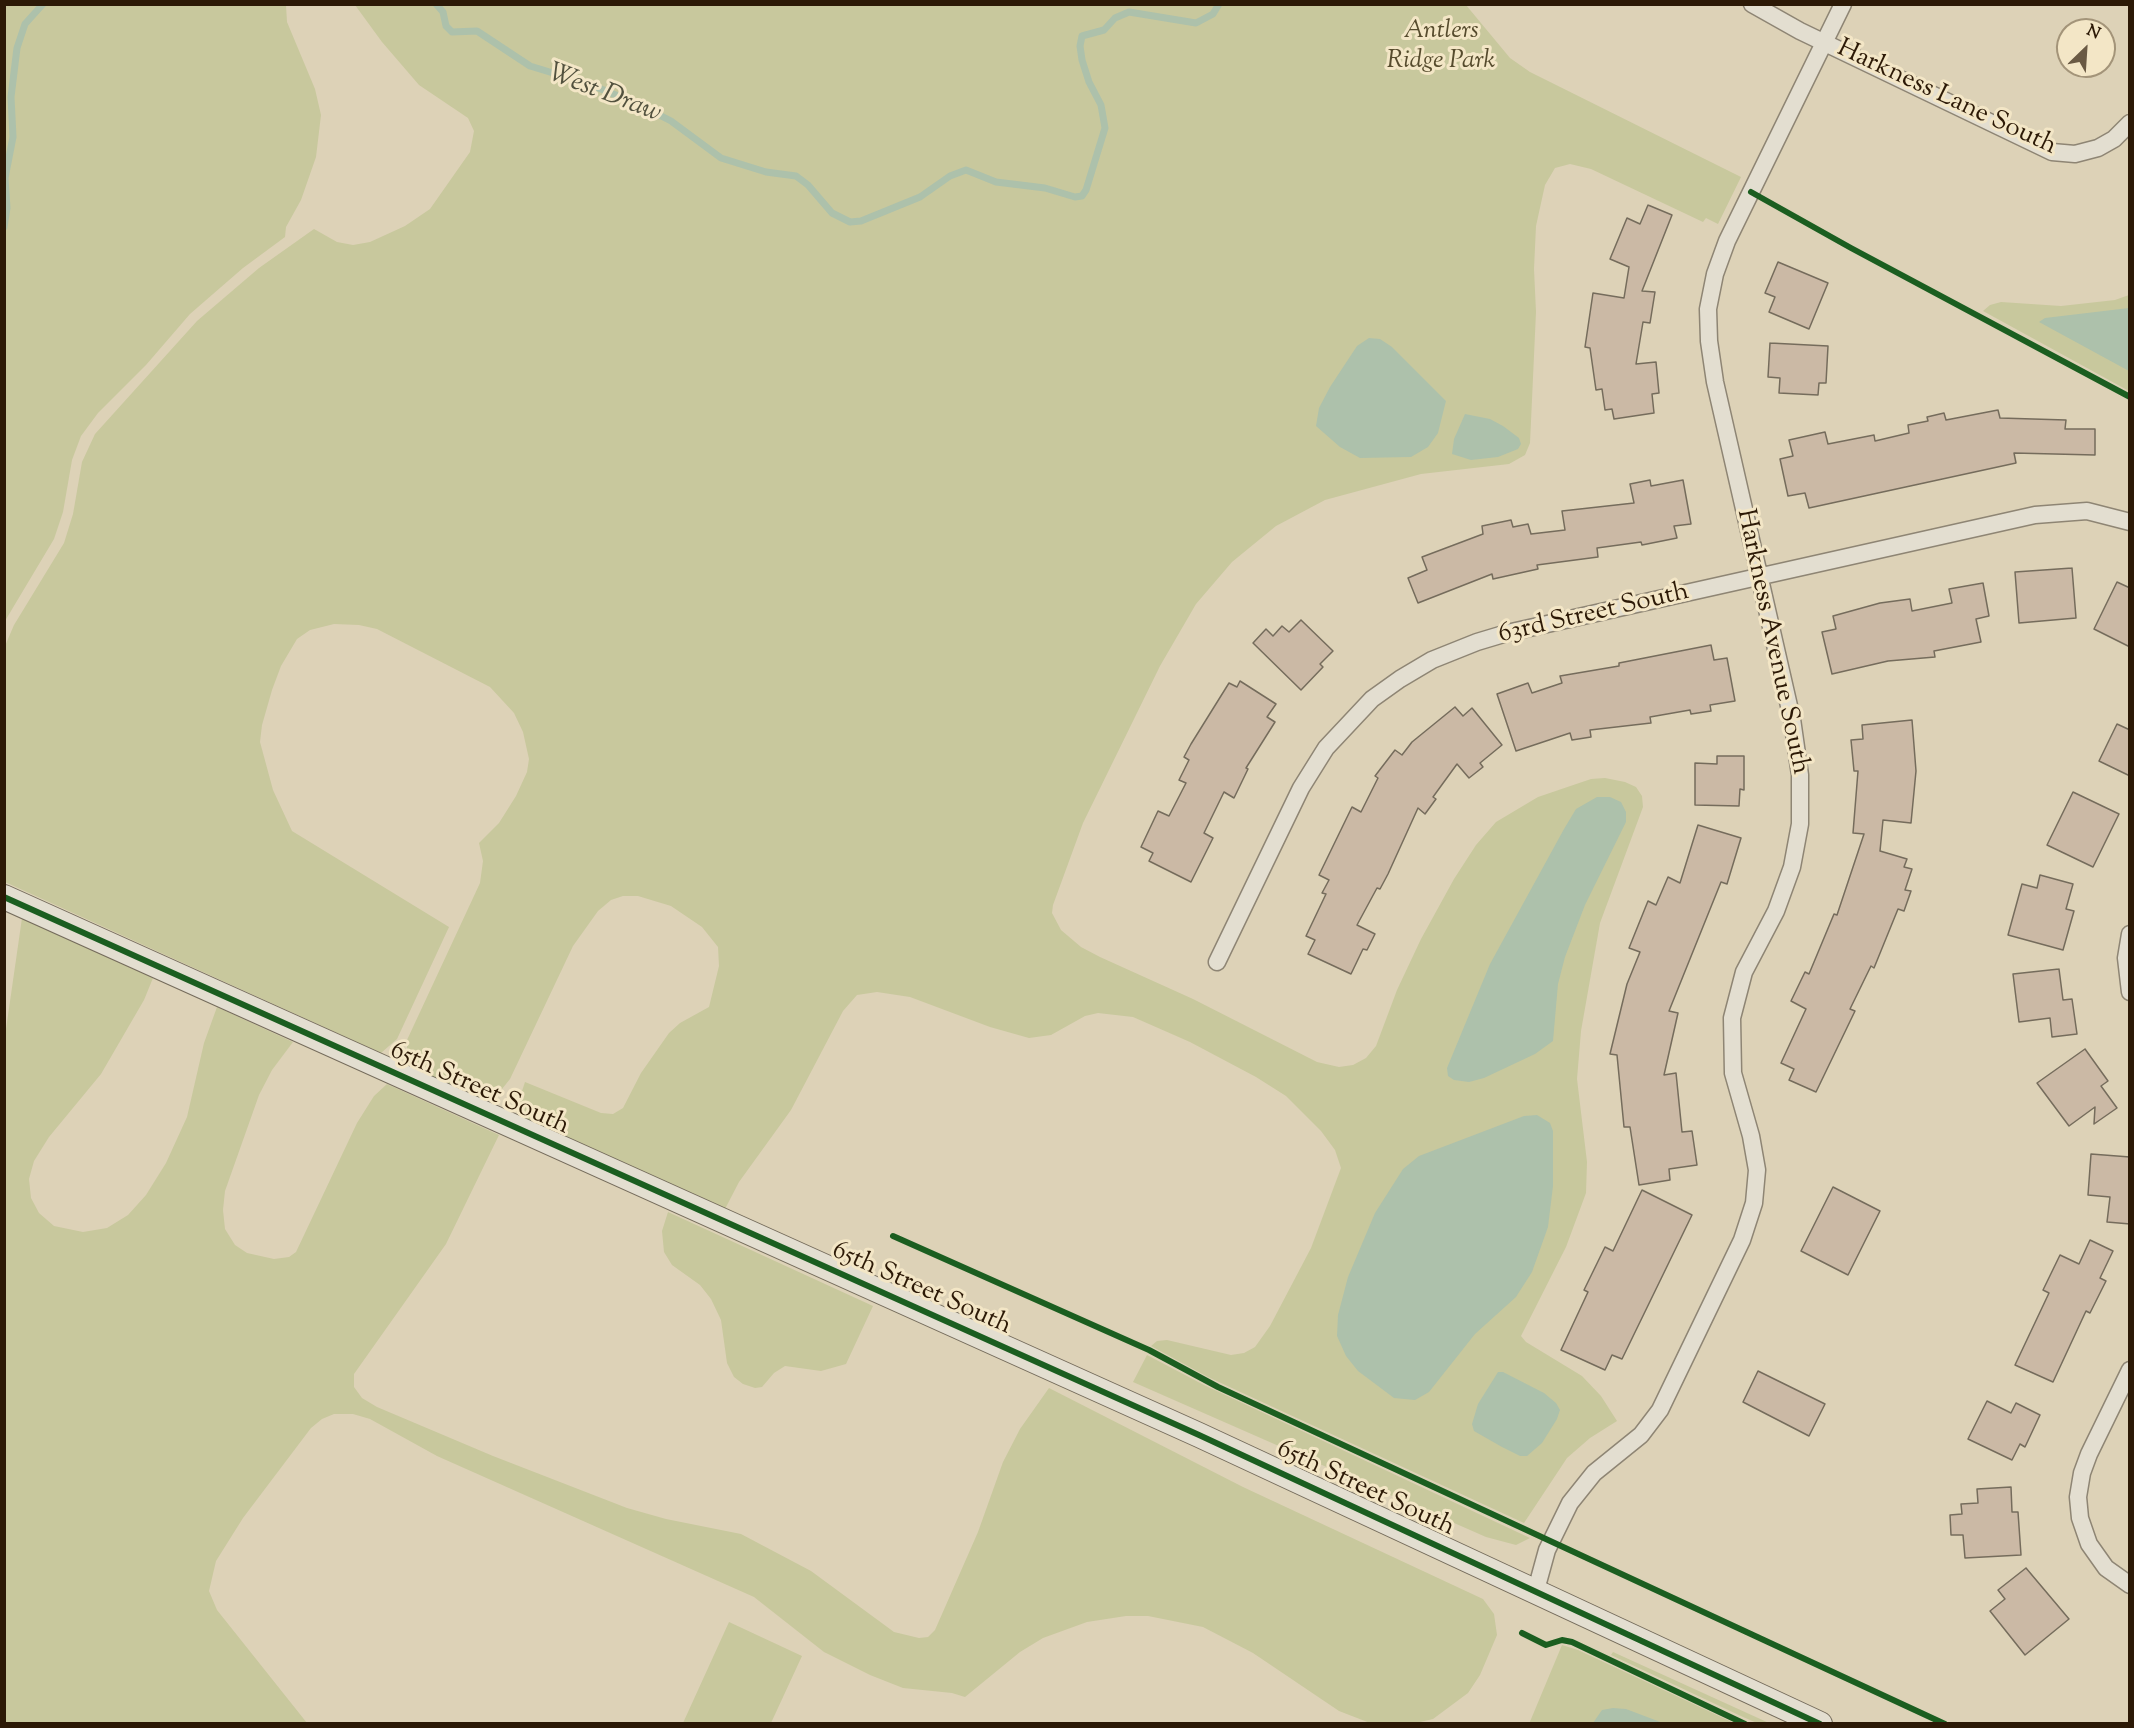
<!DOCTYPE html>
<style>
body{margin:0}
#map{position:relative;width:2134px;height:1728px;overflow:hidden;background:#ddd2b7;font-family:"Sorts Mill Goudy",serif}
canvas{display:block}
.frame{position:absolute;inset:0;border:6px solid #2c1906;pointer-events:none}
.north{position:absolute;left:2056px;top:18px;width:60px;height:60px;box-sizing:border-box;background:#f3e6c6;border:2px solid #a39479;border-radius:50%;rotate:25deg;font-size:16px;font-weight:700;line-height:24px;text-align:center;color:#2c1906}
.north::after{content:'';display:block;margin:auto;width:21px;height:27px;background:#6a5a44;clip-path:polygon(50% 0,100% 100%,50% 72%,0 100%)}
</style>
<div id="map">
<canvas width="2134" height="1728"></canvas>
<div class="frame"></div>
<div class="north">N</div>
</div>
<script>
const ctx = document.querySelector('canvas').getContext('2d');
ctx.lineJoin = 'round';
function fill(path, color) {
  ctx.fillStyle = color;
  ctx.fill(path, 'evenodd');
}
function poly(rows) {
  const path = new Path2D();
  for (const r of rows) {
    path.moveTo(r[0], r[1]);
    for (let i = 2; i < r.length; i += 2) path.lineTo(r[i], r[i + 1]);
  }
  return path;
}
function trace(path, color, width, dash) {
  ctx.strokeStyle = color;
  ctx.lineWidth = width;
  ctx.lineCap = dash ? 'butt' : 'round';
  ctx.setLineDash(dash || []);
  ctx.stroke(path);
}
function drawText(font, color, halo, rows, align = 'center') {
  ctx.font = font + ' "Sorts Mill Goudy",serif';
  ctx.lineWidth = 6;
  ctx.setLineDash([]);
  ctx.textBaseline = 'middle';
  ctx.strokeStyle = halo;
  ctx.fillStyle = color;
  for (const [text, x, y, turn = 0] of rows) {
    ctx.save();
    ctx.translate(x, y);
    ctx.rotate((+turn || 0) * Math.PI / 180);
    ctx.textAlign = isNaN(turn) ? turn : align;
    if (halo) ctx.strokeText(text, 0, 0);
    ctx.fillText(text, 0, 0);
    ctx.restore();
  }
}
fill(poly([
 [5,4,286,5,287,22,315,89,321,115,316,157,301,200,286,227,285,237,243,268,190,314,146,365,98,413,81,436,72,460,63,512,54,539,5,621],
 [355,5,1466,5,1510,58,1530,72,1741,177,1718,224,1706,218,1703,222,1591,169,1570,164,1555,168,1545,185,1536,226,1534,269,1536,312,1530,443,1525,455,1509,464,1421,474,1325,500,1276,526,1232,562,1196,604,1160,666,1083,823,1053,905,1052,913,1061,930,1081,947,1100,957,1193,999,1317,1062,1339,1067,1353,1065,1366,1058,1376,1046,1397,990,1421,939,1454,879,1476,845,1496,822,1538,797,1591,779,1605,778,1625,782,1636,787,1642,796,1643,807,1600,923,1581,1031,1577,1079,1587,1162,1586,1193,1566,1247,1521,1336,1526,1342,1582,1376,1601,1396,1617,1421,1590,1438,1567,1458,1524,1523,1208,1377,1151,1346,1157,1341,1167,1340,1231,1355,1244,1353,1255,1347,1270,1326,1311,1248,1341,1168,1335,1150,1321,1131,1286,1096,1256,1077,1190,1042,1133,1017,1098,1013,1085,1016,1051,1035,1029,1038,990,1027,910,997,877,992,857,995,843,1011,791,1110,739,1182,725,1209,519,1116,519,1100,525,1082,601,1113,613,1114,623,1108,641,1073,669,1033,680,1023,709,1007,719,966,718,947,702,927,671,906,638,896,623,896,611,900,598,911,573,946,510,1079,498,1094,486,1102,407,1065,407,1040,480,883,483,861,479,843,499,823,516,796,527,772,529,759,523,732,514,713,490,687,377,629,359,625,334,624,310,630,297,639,281,666,272,690,262,725,260,742,273,790,292,831,449,927,397,1039,381,1053,5,882,5,646,14,625,64,543,73,514,82,462,95,434,197,321,259,268,314,229,337,242,353,245,370,242,405,226,430,209,470,152,474,131,468,118,419,85,382,42],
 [2129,295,2129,391,1983,311,1990,305,2001,302,2061,306,2115,300],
 [22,918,153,978,144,1000,101,1074,49,1137,34,1161,29,1179,31,1198,39,1213,54,1226,83,1232,107,1228,128,1215,146,1195,166,1163,187,1117,204,1043,217,1007,293,1042,272,1070,259,1095,225,1191,223,1210,225,1229,235,1245,247,1253,274,1259,289,1257,296,1252,357,1123,374,1096,387,1084,499,1135,446,1244,354,1374,354,1387,362,1398,377,1407,493,1456,627,1508,666,1519,741,1534,811,1571,894,1632,919,1638,928,1637,935,1630,978,1532,1003,1462,1020,1429,1049,1388,1243,1487,1483,1599,1494,1614,1497,1635,1480,1675,1468,1693,1433,1719,1416,1723,1370,1723,1339,1711,1253,1653,1203,1627,1148,1616,1126,1616,1087,1622,1043,1638,1020,1652,965,1697,952,1693,903,1688,870,1675,824,1652,754,1597,437,1456,370,1419,353,1414,334,1414,322,1419,311,1428,243,1518,216,1561,209,1591,217,1610,307,1723,5,1724,4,1043],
 [668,1212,873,1306,846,1364,821,1371,785,1366,774,1373,762,1387,755,1388,743,1384,734,1377,727,1363,721,1320,711,1299,700,1285,672,1265,664,1252,662,1231],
 [1147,1355,1204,1385,1530,1538,1516,1545,1486,1537,1133,1382],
 [729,1622,802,1656,771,1723,683,1723],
 [1562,1645,1578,1650,1734,1723,1529,1724],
 [1613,1652,1769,1723,1757,1723,1743,1717,1611,1655]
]), '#c8c89d');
fill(poly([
 [2129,308,2129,371,2039,322,2045,318],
 [1369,338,1380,339,1392,347,1446,401,1438,433,1428,447,1411,457,1360,458,1340,447,1316,426,1319,408,1330,387,1357,346],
 [1465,414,1490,419,1503,426,1519,438,1521,444,1518,449,1498,457,1471,460,1452,454,1454,439],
 [1597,797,1610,797,1621,802,1626,812,1626,822,1585,905,1565,957,1558,984,1553,1041,1535,1054,1484,1078,1469,1082,1454,1080,1448,1076,1447,1068,1490,964,1564,829,1576,809],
 [1537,1115,1550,1123,1553,1131,1553,1186,1548,1227,1532,1272,1516,1297,1475,1334,1429,1392,1415,1400,1394,1398,1358,1371,1346,1356,1337,1336,1338,1315,1348,1277,1375,1213,1403,1169,1419,1156,1524,1116],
 [1498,1372,1503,1372,1544,1393,1556,1403,1560,1410,1557,1419,1542,1443,1527,1456,1520,1456,1502,1447,1474,1431,1472,1424,1478,1404],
 [1613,1708,1626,1709,1663,1723,1593,1723,1602,1710]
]), '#adc1ab');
trace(poly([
 [436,4,443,12,446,26,452,32,477,31,530,66,589,84,640,105,671,121,721,158,766,172,796,176,808,185,832,213,850,222,861,221,920,197,950,176,966,170,996,182,1045,188,1075,197,1082,196,1086,190,1105,128,1101,105,1089,82,1082,60,1080,46,1082,36,1104,30,1115,18,1129,12,1196,23,1213,14,1219,4],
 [4,227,7,208,5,178,13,137,11,97,17,48,25,24,43,4]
]), '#adc1ab', 7);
const building = poly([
 [1648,205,1672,215,1642,291,1655,292,1650,323,1643,322,1636,364,1656,362,1659,393,1652,394,1654,413,1614,419,1612,409,1605,410,1602,389,1596,390,1590,348,1585,347,1593,293,1624,298,1629,267,1610,259,1627,218,1640,224,1648,205],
 [1778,262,1828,283,1809,329,1769,312,1775,297,1765,293,1778,262],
 [1770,343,1828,346,1826,383,1819,383,1818,395,1779,393,1780,378,1768,377,1770,343],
 [1998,410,2000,418,2066,420,2065,429,2095,429,2095,455,2014,453,2016,463,1809,508,1805,493,1788,496,1780,459,1793,456,1789,440,1825,432,1828,444,1874,435,1875,441,1909,433,1908,425,1928,421,1927,417,1944,413,1946,420,1998,410],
 [1650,480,1651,486,1683,480,1691,524,1674,526,1677,538,1642,545,1641,542,1597,548,1598,557,1537,565,1538,569,1493,579,1492,574,1418,603,1408,578,1427,570,1422,557,1483,534,1482,526,1511,520,1513,527,1528,524,1531,534,1565,530,1562,511,1634,503,1630,484,1650,480],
 [2072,568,2076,618,2019,623,2015,572,2072,568],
 [2117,582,2130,588,2130,647,2094,629,2117,582],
 [1983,583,1989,616,1976,619,1981,642,1934,651,1935,657,1888,661,1832,674,1822,632,1836,629,1833,616,1880,603,1910,599,1912,611,1952,603,1949,589,1983,583],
 [1301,620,1333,651,1320,664,1323,667,1301,690,1253,643,1266,629,1273,636,1282,626,1289,632,1301,620],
 [1711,645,1714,660,1727,658,1735,701,1710,705,1711,711,1691,714,1690,710,1650,717,1651,723,1590,730,1591,737,1572,740,1570,733,1516,751,1497,694,1528,683,1532,693,1562,683,1560,676,1619,666,1619,663,1711,645],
 [1240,681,1276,704,1267,717,1275,722,1246,768,1248,769,1234,798,1224,792,1204,833,1213,838,1191,882,1149,861,1153,853,1141,847,1158,811,1169,816,1186,783,1179,780,1189,760,1184,757,1191,744,1229,683,1237,687,1240,681],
 [1455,707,1463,716,1472,708,1502,745,1480,763,1483,767,1469,778,1457,764,1433,797,1436,799,1425,814,1418,808,1388,874,1380,889,1377,888,1357,925,1375,934,1367,950,1363,949,1351,974,1308,954,1315,940,1306,936,1326,894,1322,893,1329,880,1319,875,1352,807,1361,812,1378,778,1375,776,1395,750,1402,755,1412,742,1455,707],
 [1912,720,1916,771,1911,823,1883,820,1880,851,1907,859,1904,867,1912,869,1905,890,1911,891,1904,911,1898,909,1874,968,1871,966,1850,1009,1855,1011,1816,1092,1789,1080,1794,1069,1781,1063,1806,1009,1791,1001,1805,972,1809,974,1834,914,1837,915,1864,834,1853,833,1858,771,1854,771,1851,740,1863,739,1862,725,1912,720],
 [2117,724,2130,730,2130,776,2099,761,2117,724],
 [1717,756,1744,756,1744,790,1740,789,1739,806,1695,805,1695,763,1717,764,1717,756],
 [2073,792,2119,814,2093,867,2047,845,2073,792],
 [1698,825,1741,838,1727,884,1721,882,1669,1011,1678,1013,1664,1075,1676,1073,1682,1132,1692,1131,1697,1165,1669,1169,1670,1180,1639,1185,1630,1127,1624,1127,1617,1055,1610,1054,1627,984,1640,952,1629,948,1648,901,1656,905,1668,877,1680,883,1698,825],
 [2040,875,2073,884,2066,909,2074,911,2063,950,2008,935,2022,884,2037,888,2040,875],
 [2059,969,2063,1000,2072,999,2077,1034,2052,1037,2050,1018,2019,1022,2013,974,2059,969],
 [2085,1049,2108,1081,2101,1086,2117,1108,2094,1124,2095,1107,2069,1126,2037,1083,2085,1049],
 [2091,1154,2130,1157,2130,1224,2107,1222,2110,1197,2088,1195,2091,1154],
 [1833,1187,1880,1211,1848,1275,1801,1251,1833,1187],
 [1642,1190,1692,1215,1622,1359,1612,1355,1605,1370,1561,1350,1588,1292,1584,1290,1605,1247,1613,1251,1642,1190],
 [2090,1240,2113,1251,2100,1278,2106,1281,2090,1313,2086,1311,2053,1382,2015,1365,2049,1293,2043,1290,2060,1255,2079,1264,2090,1240],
 [1758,1371,1825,1404,1809,1436,1743,1402,1758,1371],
 [1987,1401,2011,1413,2016,1403,2040,1415,2025,1447,2020,1444,2012,1460,1968,1439,1987,1401],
 [2011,1487,2012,1512,2018,1512,2021,1555,1965,1558,1963,1535,1951,1535,1950,1515,1962,1514,1961,1504,1978,1503,1977,1489,2011,1487],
 [2026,1568,2069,1619,2025,1655,1990,1611,2005,1599,1998,1590,2026,1568]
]);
fill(building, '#cbb9a5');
trace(building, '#756c5c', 1.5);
const street = poly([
 [1752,4,1800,31,2052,152,2075,154,2098,148,2114,139,2130,123],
 [2130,934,2126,958,2130,992],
 [1217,962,1301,788,1326,748,1372,699,1400,679,1432,660,1477,642,1507,633,2035,515,2087,511,2130,522],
 [2130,1370,2089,1454,2082,1473,2078,1497,2080,1518,2089,1544,2106,1568,2130,1585],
 [1536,1590,1547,1550,1570,1503,1594,1473,1641,1435,1660,1410,1742,1240,1754,1203,1757,1170,1751,1136,1733,1073,1732,1018,1744,972,1776,911,1792,867,1800,824,1800,775,1792,719,1715,382,1709,341,1708,309,1715,274,1727,241,1843,4]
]);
const secondary = poly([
 [4,897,1199,1435,1820,1724]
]);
trace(street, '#8e8574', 19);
trace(secondary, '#756c5c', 26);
trace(street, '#e3ded0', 16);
trace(secondary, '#e3ded0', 24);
trace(poly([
 [1751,192,1851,248,2130,397],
 [4,897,1199,1435,1820,1724],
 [893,1236,1149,1350,1218,1387,1945,1724],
 [1522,1633,1546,1645,1562,1640,1572,1642,1745,1724]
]), '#1b5e20', 6);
drawText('italic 26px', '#564b2d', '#f3e6c6', [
 ["Antlers",1441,33],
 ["Ridge Park",1441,63]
]);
drawText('26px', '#2c1906', '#f3e6c6', [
 ["Harkness Lane South",1946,99,25],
 ["63rd Street South",1594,615,-13],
 ["Harkness Avenue South",1771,642,78],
 ["65th Street South",479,1090,24],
 ["65th Street South",921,1290,24],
 ["65th Street South",1365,1490,25]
]);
drawText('italic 27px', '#52513e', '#f3e6c6', [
 ["West Draw",604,95,21]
]);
</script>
